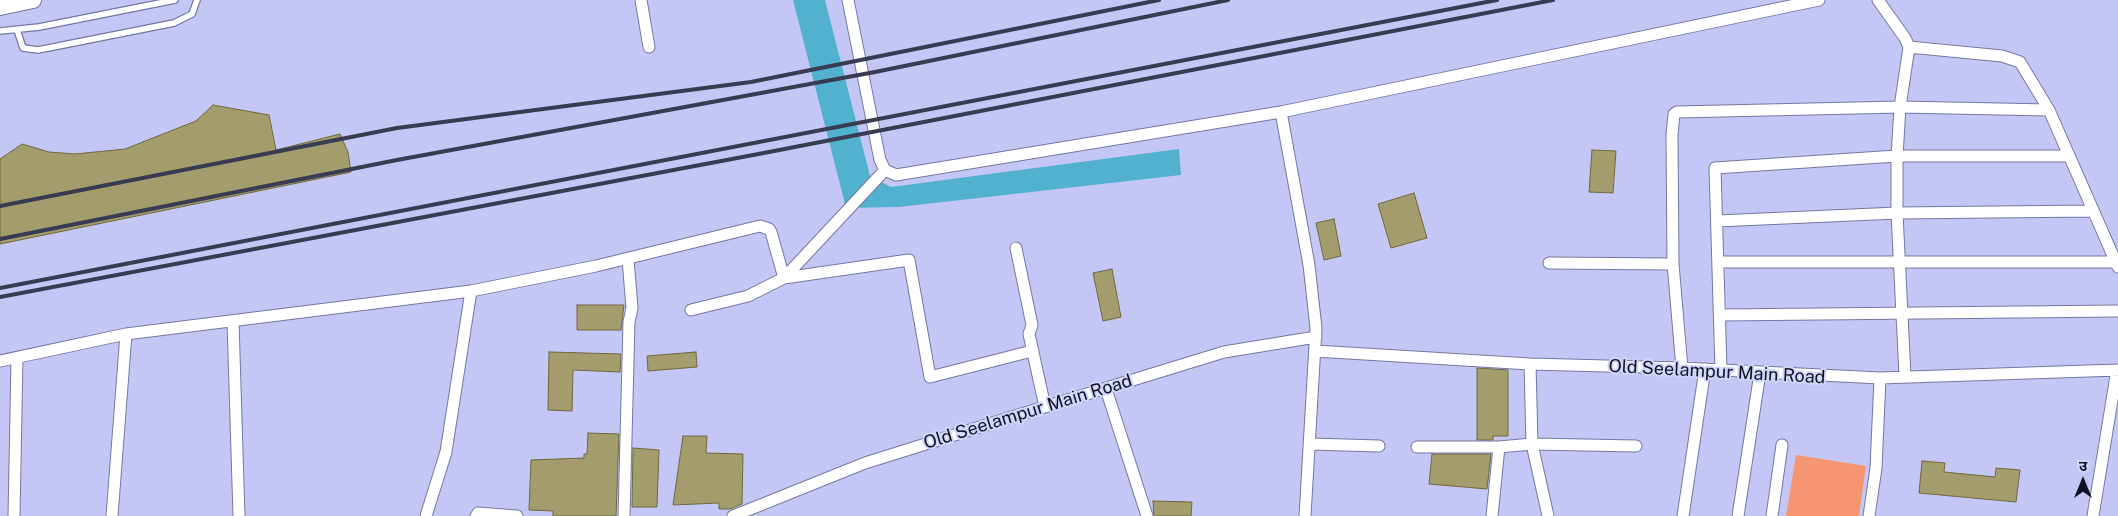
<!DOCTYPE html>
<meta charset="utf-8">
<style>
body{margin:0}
#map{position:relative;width:2118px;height:516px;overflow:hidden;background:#c4c7f6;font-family:"Public Sans","Noto Sans Devanagari",sans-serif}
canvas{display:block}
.north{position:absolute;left:2058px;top:456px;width:50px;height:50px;-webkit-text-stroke:4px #d2d5fb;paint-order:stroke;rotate:0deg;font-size:14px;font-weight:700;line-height:20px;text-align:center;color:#111222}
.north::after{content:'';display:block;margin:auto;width:18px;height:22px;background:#111222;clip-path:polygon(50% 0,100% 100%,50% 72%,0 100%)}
</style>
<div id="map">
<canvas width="2118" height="516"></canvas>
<div class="north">उ</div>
</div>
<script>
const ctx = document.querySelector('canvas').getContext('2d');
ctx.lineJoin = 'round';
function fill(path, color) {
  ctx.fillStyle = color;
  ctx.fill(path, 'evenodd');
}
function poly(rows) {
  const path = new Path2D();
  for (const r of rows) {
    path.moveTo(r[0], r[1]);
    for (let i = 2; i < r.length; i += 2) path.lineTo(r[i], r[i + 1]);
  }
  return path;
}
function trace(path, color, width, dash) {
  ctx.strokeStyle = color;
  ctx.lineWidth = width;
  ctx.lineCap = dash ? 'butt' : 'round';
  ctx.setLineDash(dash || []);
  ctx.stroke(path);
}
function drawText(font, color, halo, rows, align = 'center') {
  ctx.font = font + ' "Public Sans",sans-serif';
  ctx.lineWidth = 4;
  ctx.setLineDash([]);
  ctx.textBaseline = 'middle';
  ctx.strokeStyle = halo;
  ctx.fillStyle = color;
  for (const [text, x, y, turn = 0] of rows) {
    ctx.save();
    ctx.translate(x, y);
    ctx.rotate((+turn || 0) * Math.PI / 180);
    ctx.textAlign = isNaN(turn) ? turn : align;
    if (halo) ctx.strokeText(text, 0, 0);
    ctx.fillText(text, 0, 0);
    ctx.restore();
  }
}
fill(poly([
 [1796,455,1866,466,1859,516,1786,516]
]), '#f59571');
fill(poly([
 [793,0,825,0,870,176,891,187,1179,149,1181,175,899,207,846,208]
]), '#51b1cf');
const building = poly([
 [213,105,269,115,276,150,340,134,348,152,351,172,0,244,0,159,22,144,49,152,75,154,125,149,196,121,213,105],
 [1592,150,1616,151,1613,193,1589,192,1592,150],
 [1414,193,1427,238,1391,248,1378,204,1414,193],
 [1334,219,1341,256,1324,260,1316,223,1334,219],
 [1112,269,1121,317,1103,321,1093,273,1112,269],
 [577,305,624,305,621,330,577,330,577,305],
 [549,352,621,354,620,372,573,370,572,411,548,410,549,352],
 [696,352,697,367,648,371,647,356,696,352],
 [1477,368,1508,370,1508,436,1493,436,1493,440,1477,440,1477,368],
 [588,433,619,434,616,516,553,516,553,511,529,510,531,460,584,458,584,454,587,454,588,433],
 [683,436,707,436,706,453,743,454,742,504,730,509,719,509,719,503,673,505,683,436],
 [633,448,659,450,657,507,632,507,633,448],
 [1432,454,1491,454,1487,489,1429,484,1432,454],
 [1922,461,1945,463,1944,472,1995,477,1996,468,2020,470,2016,502,1919,493,1922,461],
 [1153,501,1192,502,1191,516,1154,516,1153,501]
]);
fill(building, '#a39d6d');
trace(building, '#6f683b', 1);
const lane = poly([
 [17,30,23,48,38,50,174,23,192,14,197,0],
 [0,31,39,27,175,0]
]);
const street = poly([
 [641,0,649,47],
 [848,0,880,160,885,170,896,175,1281,112,1819,0],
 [1878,0,1905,38,1909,47,1900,107,1897,156,1897,213,1905,376],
 [1909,47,2002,56,2020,62,2049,110,2118,267],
 [1281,112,1309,265,1316,328,1305,516],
 [1717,221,1897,213,2092,211],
 [1016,248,1032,325,1029,334,1045,407],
 [1718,262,2115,262],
 [1549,263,1673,264],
 [691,310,748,296,784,278,885,170],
 [1721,315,2118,311],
 [233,321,239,516],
 [1315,351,1530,364,1682,368,1880,378,2118,370],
 [0,361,126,334,471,291,596,266,760,226,769,229,771,232,784,278,909,260,930,377,1032,351],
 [1530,364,1532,444,1548,516],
 [1682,368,1673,264,1672,135,1674,114,1677,112,1900,107,2049,110],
 [1721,370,1715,168,1897,156,2068,156],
 [1106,389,1147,516],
 [1310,444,1379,446],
 [1417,447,1499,447,1532,444,1636,446],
 [14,516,17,358],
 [112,516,126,334],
 [426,516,446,452,471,291],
 [476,516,478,513,517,516],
 [624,516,629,322,632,308,628,259],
 [733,516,865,463,1012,417,1224,352,1316,337],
 [1492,516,1499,447],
 [1683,516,1705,369],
 [1738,516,1760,373],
 [1772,516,1782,445],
 [1869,516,1876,468,1880,378],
 [2093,516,2117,370]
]);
const secondary = poly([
 [0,7,33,0]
]);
trace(lane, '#7577a2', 8);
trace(street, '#7577a2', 13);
trace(secondary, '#7577a2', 18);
trace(lane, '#fff', 5.5);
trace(street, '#fff', 11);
trace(secondary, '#fff', 16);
trace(poly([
 [0,206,397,128,751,82,1159,0],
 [0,239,397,160,875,72,1228,0],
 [0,288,1497,0],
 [0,297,769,152,1553,0]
]), '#393b52', 4);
drawText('18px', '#111222', '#d2d5fb', [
 ["Old Seelampur Main Road",1717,372,3],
 ["Old Seelampur Main Road",1028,412,-17]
]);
</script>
